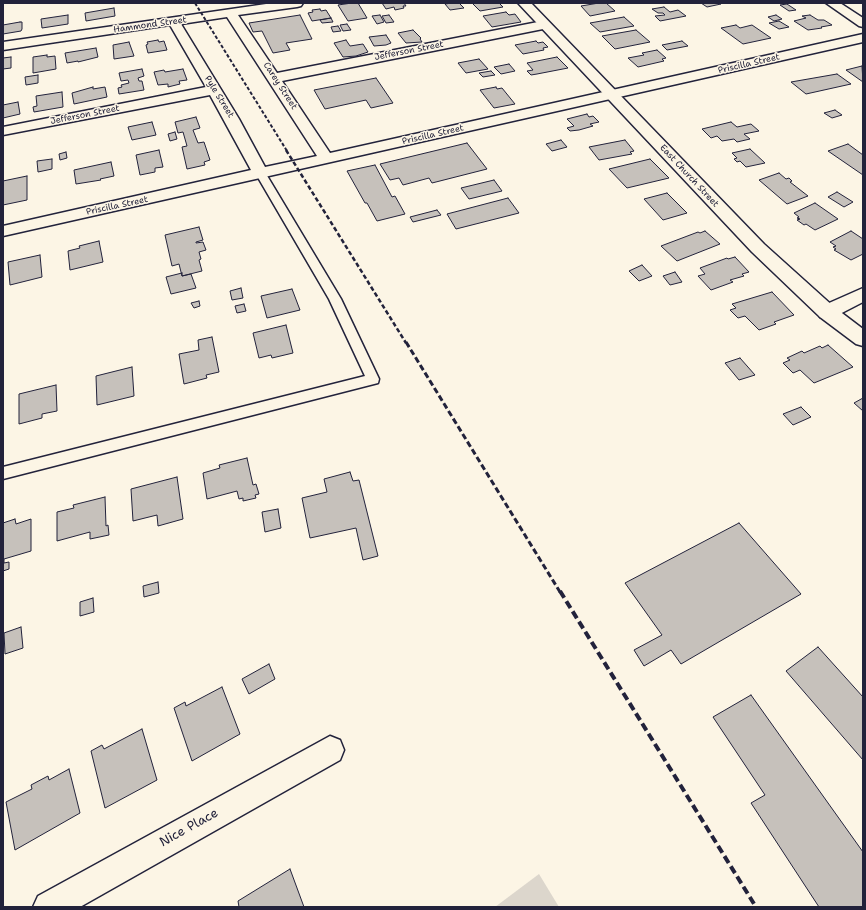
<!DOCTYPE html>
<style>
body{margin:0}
#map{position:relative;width:866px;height:910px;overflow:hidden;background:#fcf5e5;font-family:"Shantell Sans",sans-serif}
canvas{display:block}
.frame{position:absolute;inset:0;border:4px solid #22223b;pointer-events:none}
</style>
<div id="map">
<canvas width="866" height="910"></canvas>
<div class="frame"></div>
</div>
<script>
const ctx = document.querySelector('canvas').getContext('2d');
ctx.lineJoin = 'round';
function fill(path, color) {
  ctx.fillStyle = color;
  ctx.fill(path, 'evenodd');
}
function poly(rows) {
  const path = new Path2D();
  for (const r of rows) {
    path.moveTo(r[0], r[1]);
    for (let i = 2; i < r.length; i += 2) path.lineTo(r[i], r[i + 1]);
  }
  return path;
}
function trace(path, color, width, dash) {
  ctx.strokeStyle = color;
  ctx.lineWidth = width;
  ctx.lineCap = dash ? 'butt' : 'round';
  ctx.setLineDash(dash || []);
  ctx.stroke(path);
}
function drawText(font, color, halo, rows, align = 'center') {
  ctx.font = font + ' "Shantell Sans",sans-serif';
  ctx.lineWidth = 3;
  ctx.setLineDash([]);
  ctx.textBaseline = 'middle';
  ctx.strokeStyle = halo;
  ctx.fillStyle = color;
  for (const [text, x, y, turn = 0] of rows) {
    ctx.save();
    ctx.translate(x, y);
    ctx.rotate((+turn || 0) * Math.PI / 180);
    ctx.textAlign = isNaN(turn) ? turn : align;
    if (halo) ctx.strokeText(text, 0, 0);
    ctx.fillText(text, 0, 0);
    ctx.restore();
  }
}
fill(poly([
 [539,874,559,907,495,907]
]), '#dcd6cc');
const building = poly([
 [352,3,358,3,367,18,348,21,338,5,352,3],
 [382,3,404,3,406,6,403,6,404,8,395,10,394,7,386,9,382,3],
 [452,3,462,3,460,4,464,8,450,10,445,4,452,3],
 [472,3,499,3,503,7,480,11,472,3],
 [599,3,606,3,615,11,590,16,581,6,599,3],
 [701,3,719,3,721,4,707,7,701,3],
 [787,4,796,10,789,11,780,5,787,4],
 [664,7,670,12,678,10,686,16,660,21,655,16,665,15,663,13,658,13,652,9,664,7],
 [114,8,115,16,86,21,85,13,114,8],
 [320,9,321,11,326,10,331,18,312,21,308,13,313,12,312,10,320,9],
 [506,12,509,15,515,14,521,22,492,27,483,16,506,12],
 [68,15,68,24,42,28,41,19,68,15],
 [300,15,312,39,286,43,290,50,273,53,262,31,253,32,249,23,300,15],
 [380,15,384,22,377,24,372,16,380,15],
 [389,15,394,22,386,23,382,16,389,15],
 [776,15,782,19,774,21,768,17,776,15],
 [810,15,818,20,824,20,832,25,821,27,822,28,808,30,794,21,806,18,802,16,810,15],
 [624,17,634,26,600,32,590,23,624,17],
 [331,18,333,22,322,23,320,20,331,18],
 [779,21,789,27,779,29,769,23,779,21],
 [20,22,22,22,22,29,21,31,3,34,3,25,20,22],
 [347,24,351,30,343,31,340,25,347,24],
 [736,25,740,28,752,25,771,38,743,44,721,28,736,25],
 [338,26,341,31,333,32,331,27,338,26],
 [413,30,421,38,420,39,422,42,406,43,398,33,413,30],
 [636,30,650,42,615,49,602,36,636,30],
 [386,35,391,43,386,45,374,46,369,37,386,35],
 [158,40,159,42,164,41,167,50,148,53,146,45,148,44,147,42,158,40],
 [346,40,350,46,363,44,368,52,356,56,343,57,334,43,346,40],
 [536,41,538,43,543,42,548,47,543,48,544,50,523,54,515,45,536,41],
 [682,41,688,46,667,50,662,45,682,41],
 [129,42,134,56,114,59,113,45,129,42],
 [96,48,98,57,78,62,78,61,67,63,65,53,96,48],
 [657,50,666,58,662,59,664,61,638,67,628,58,644,55,642,53,657,50],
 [47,55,47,57,55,56,56,69,33,73,33,57,47,55],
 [11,57,11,68,3,69,3,58,11,57],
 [557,57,568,68,537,74,531,75,527,71,533,70,527,63,557,57],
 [479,59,488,69,466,73,458,63,479,59],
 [509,64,515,71,501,74,494,67,509,64],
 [862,66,863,82,846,70,862,66],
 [142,69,144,76,138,78,139,81,142,81,144,90,119,94,118,88,122,87,121,85,129,83,128,80,121,81,119,73,142,69],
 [183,69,187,80,179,81,180,84,168,87,168,84,158,85,154,72,164,70,165,72,183,69],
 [491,71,495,75,483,77,479,73,491,71],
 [837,74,851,84,806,94,791,82,837,74],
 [38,75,38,83,26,85,25,77,38,75],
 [376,78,393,103,371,108,366,100,325,109,314,90,376,78],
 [93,87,93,89,105,87,107,97,74,104,72,93,93,87],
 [496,87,497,89,502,88,515,104,494,108,480,90,496,87],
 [62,92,63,107,34,112,33,107,37,106,36,96,62,92],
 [18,102,20,114,3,118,3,105,18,102],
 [835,110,842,115,832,118,824,113,835,110],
 [587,114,589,117,593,116,599,122,590,124,593,126,579,130,570,131,567,128,574,126,567,119,587,114],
 [196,117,200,128,193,130,198,143,204,142,210,160,204,162,205,165,187,169,182,147,187,146,183,132,178,133,175,122,196,117],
 [152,122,156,135,132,140,128,127,152,122],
 [731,122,737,127,751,124,759,131,744,134,750,139,737,142,734,139,722,141,717,136,711,138,702,129,731,122],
 [175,132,177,139,170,141,168,134,175,132],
 [561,140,567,147,552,151,546,144,561,140],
 [625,140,634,151,630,152,632,154,599,160,589,147,625,140],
 [467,143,487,169,432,183,429,178,403,185,399,178,390,180,380,164,467,143],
 [848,144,863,155,863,175,828,151,848,144],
 [750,149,765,163,746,167,740,161,737,162,734,159,737,158,732,153,750,149],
 [159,150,163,167,155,168,155,172,140,175,136,155,159,150],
 [66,152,67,158,60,160,59,154,66,152],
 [52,159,52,169,38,172,37,161,52,159],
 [650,159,669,178,627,188,609,169,650,159],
 [111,162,114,176,100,179,101,180,76,184,74,170,111,162],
 [375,165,392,197,395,196,405,214,377,221,367,203,365,203,347,171,375,165],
 [779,173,786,179,789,178,792,181,790,182,808,196,787,204,759,180,779,173],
 [27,176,27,200,3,205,3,181,27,176],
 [494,180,502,191,469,199,461,188,494,180],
 [837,192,853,202,844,207,828,197,837,192],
 [667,193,687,213,663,220,644,199,667,193],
 [508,198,519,213,456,229,447,214,508,198],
 [815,203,838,219,815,230,806,224,804,225,797,220,800,219,797,218,799,217,794,213,815,203],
 [437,210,441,215,413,222,410,217,437,210],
 [199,227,203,240,196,242,196,243,203,242,206,250,199,252,201,259,199,260,202,271,182,276,179,264,172,266,165,235,199,227],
 [705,231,720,244,677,261,661,246,698,232,700,233,705,231],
 [851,231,863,239,863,254,851,260,834,250,836,249,833,247,836,246,830,242,851,231],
 [99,241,103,262,70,270,68,251,80,248,79,246,99,241],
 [40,255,42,277,10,285,8,262,40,255],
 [735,257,749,272,742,274,744,276,730,280,733,282,711,290,698,276,705,274,700,268,727,258,728,259,735,257],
 [642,265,652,276,639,281,629,271,642,265],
 [675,272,682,282,670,285,663,276,675,272],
 [182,273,182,276,191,274,196,288,171,294,166,277,182,273],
 [241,288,243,298,232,300,230,291,241,288],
 [292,289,300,310,267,318,261,296,292,289],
 [772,292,794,315,774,322,776,324,759,330,745,316,738,318,730,310,736,308,732,304,772,292],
 [199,301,200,306,194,308,191,303,199,301],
 [244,304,246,311,237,313,235,306,244,304],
 [286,325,293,353,272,358,271,355,259,358,253,333,286,325],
 [212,337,219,372,206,375,207,378,184,384,179,354,199,350,198,340,212,337],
 [828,345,853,367,814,383,800,370,793,373,783,363,790,360,787,358,802,351,804,353,820,346,822,348,828,345],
 [740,358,755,375,739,380,725,363,740,358],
 [132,367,134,396,97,405,96,376,132,367],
 [56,385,57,411,42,414,42,418,19,424,19,394,56,385],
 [863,398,863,411,854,403,863,398],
 [801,407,811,417,793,425,783,414,801,407],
 [247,458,253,485,256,484,259,494,255,495,256,498,243,501,243,498,239,499,237,491,207,499,203,473,220,468,219,465,247,458],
 [350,472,353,481,359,480,378,556,363,560,356,528,310,538,302,498,327,492,324,479,350,472],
 [177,477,183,519,158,526,157,515,133,521,131,489,177,477],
 [105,497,106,526,108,525,109,535,90,539,90,532,57,541,57,512,74,508,73,505,105,497],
 [278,509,281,528,265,532,262,512,278,509],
 [15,519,16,524,31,519,31,551,4,559,4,563,9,562,9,569,3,571,3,523,15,519],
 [739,523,801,594,681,664,671,650,644,666,634,650,662,635,625,583,739,523],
 [158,582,159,593,144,597,143,586,158,582],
 [93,598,94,612,80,616,80,602,93,598],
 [21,627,23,648,5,654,4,633,21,627],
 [818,647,863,697,863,760,786,671,818,647],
 [269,664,275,679,249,694,242,679,269,664],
 [222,687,240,734,192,761,174,708,185,702,186,706,222,687],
 [751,695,863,852,863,907,819,907,751,803,765,795,713,717,751,695],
 [142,729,157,780,105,808,91,751,102,745,104,749,142,729],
 [69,769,80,813,15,850,6,802,32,789,31,785,48,776,49,780,69,769],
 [290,869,304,907,239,907,238,901,290,869]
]);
fill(building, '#c6c1bb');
trace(building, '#22223b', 1);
const service = poly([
 [261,171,266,174,341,299,379,379,378,383,3,479,3,467,365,376,329,299,256,174,261,171]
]);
const minor = poly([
 [273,3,303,3,301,6,297,7,238,15,277,73,543,21,547,22,549,25,547,28,543,29,282,81,330,153,863,34,863,42,3,236,3,226,251,170,210,95,3,135,3,127,206,87,170,25,3,50,3,42,273,3],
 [227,17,317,156,265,167,239,119,181,24,227,17],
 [826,3,840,3,863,18,863,27,859,26,826,3],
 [863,288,863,302,834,317,827,319,820,317,818,312,820,307,863,288],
 [330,736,340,740,344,750,340,760,80,907,33,907,38,896,330,736]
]);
const tertiary = poly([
 [518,3,531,3,764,244,834,307,863,329,863,346,856,344,820,317,752,252,518,3]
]);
trace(service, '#22223b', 3);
trace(minor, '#22223b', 3);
trace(tertiary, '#22223b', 3);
fill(service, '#fcf5e5');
fill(minor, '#fcf5e5');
fill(tertiary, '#fcf5e5');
trace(poly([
 [195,3,287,151]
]), '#22223b', 2, [3.5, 2]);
trace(poly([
 [286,150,406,343]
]), '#22223b', 2.5, [4.5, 2.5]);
trace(poly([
 [406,342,560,592]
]), '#22223b', 3, [6, 3]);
trace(poly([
 [560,591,756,907]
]), '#22223b', 4, [8, 4]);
drawText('9px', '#22223b', '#fcf5e5', [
 ["Hammond Street",150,25,-8],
 ["Jefferson Street",409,51,-11],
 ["Priscilla Street",749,64,-13],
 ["Carey Street",280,86,57],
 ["Pyle Street",219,97,58],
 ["Jefferson Street",85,115,-11],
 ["Priscilla Street",433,135,-13],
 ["East Church Street",689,176,47],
 ["Priscilla Street",117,206,-12]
]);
drawText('13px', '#22223b', '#fcf5e5', [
 ["Nice Place",189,828,-29]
]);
</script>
